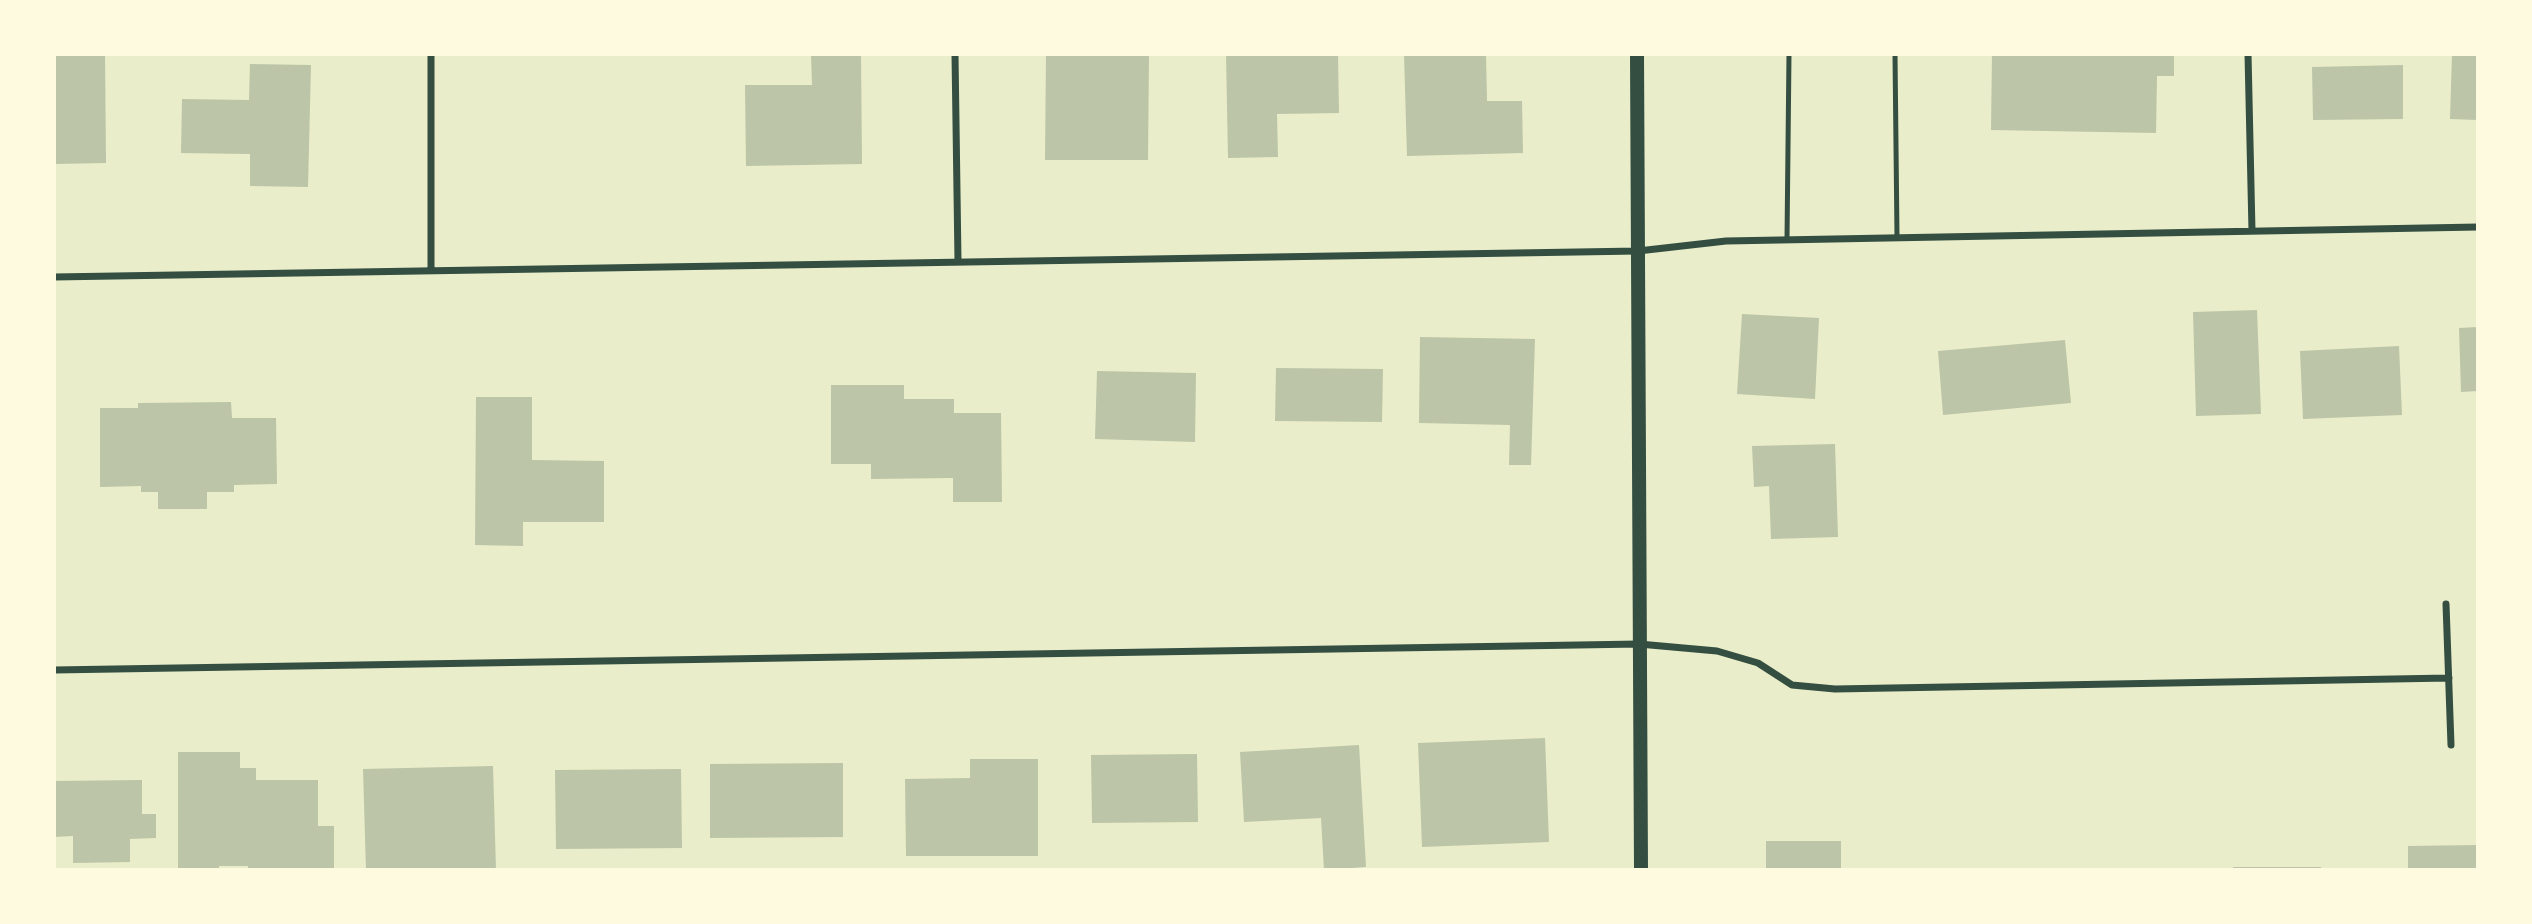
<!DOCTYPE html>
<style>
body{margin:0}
#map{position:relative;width:2532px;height:924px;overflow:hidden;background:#e9edc9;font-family:"Golos Text",sans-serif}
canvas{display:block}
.frame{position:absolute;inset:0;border:56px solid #fefae0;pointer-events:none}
</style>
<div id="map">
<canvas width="2532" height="924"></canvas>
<div class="frame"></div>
</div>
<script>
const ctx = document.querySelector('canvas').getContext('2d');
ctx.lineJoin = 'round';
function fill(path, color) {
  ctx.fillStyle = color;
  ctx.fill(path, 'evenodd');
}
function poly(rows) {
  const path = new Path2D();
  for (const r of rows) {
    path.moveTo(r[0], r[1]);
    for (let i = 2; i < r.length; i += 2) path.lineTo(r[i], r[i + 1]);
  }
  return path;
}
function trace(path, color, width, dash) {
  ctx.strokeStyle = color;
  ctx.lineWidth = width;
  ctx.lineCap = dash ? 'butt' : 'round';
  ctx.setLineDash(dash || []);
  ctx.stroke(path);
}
fill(poly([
 [54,54,105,54,106,163,54,164],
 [811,54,861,54,862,164,746,166,745,85,812,85],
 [1046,54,1149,54,1148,160,1045,160],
 [1226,54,1338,54,1339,113,1277,114,1278,157,1228,158],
 [1404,54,1486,54,1487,101,1522,101,1523,153,1407,156],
 [1992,54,2174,54,2174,76,2157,76,2156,133,1991,130],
 [2452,54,2478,54,2478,120,2450,119],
 [250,64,311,65,308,187,250,186,250,154,181,153,182,99,249,100],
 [2403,65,2403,119,2313,120,2312,67],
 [2257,310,2261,414,2196,416,2193,312],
 [1742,314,1819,318,1815,399,1737,394],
 [2478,327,2478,391,2461,392,2459,328],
 [1420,337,1535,339,1531,465,1509,465,1510,425,1419,423],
 [2065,340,2071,403,1943,415,1938,351],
 [2399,346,2402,415,2303,419,2300,351],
 [1276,368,1383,369,1382,422,1275,421],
 [1097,371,1196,373,1195,442,1095,439],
 [831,385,904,385,904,399,954,399,954,413,1001,413,1002,502,953,502,953,478,871,479,871,464,831,464],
 [476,397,532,397,532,460,604,461,604,522,523,522,523,546,475,545],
 [231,402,232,418,276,418,277,484,234,485,234,492,207,492,207,509,158,509,158,492,141,492,141,486,100,487,100,408,138,408,138,403],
 [1835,444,1838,537,1771,539,1769,486,1754,487,1752,446],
 [1545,738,1549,842,1422,847,1418,743],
 [1359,745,1366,867,1324,870,1321,818,1244,822,1240,752],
 [178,752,240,752,240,768,256,768,256,780,318,780,318,826,334,826,334,870,248,870,248,866,219,866,219,870,178,870],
 [1197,754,1198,822,1092,823,1091,755],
 [970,759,1038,759,1038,856,906,856,905,779,970,778],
 [843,763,843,837,710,838,710,764],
 [493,766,496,870,366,870,363,769],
 [681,769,682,848,556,849,555,770],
 [142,780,142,814,156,814,156,838,130,839,130,862,73,863,73,836,54,837,54,781],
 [1766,841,1841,841,1841,870,1766,870],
 [2478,845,2478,870,2408,870,2408,846],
 [2233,867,2321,867,2321,870,2233,870]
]), '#bcc5a7');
trace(poly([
 [1895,54,1897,237],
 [1787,239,1789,54]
]), '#344e41', 5);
trace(poly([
 [431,54,431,271],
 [955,54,958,261],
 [2248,54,2252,231],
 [54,277,1638,251,1726,241,2478,227],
 [2446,604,2451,745],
 [54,670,1639,644,1717,651,1758,663,1792,685,1835,689,2449,678]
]), '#344e41', 7);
trace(poly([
 [1637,54,1641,870]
]), '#344e41', 14);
</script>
